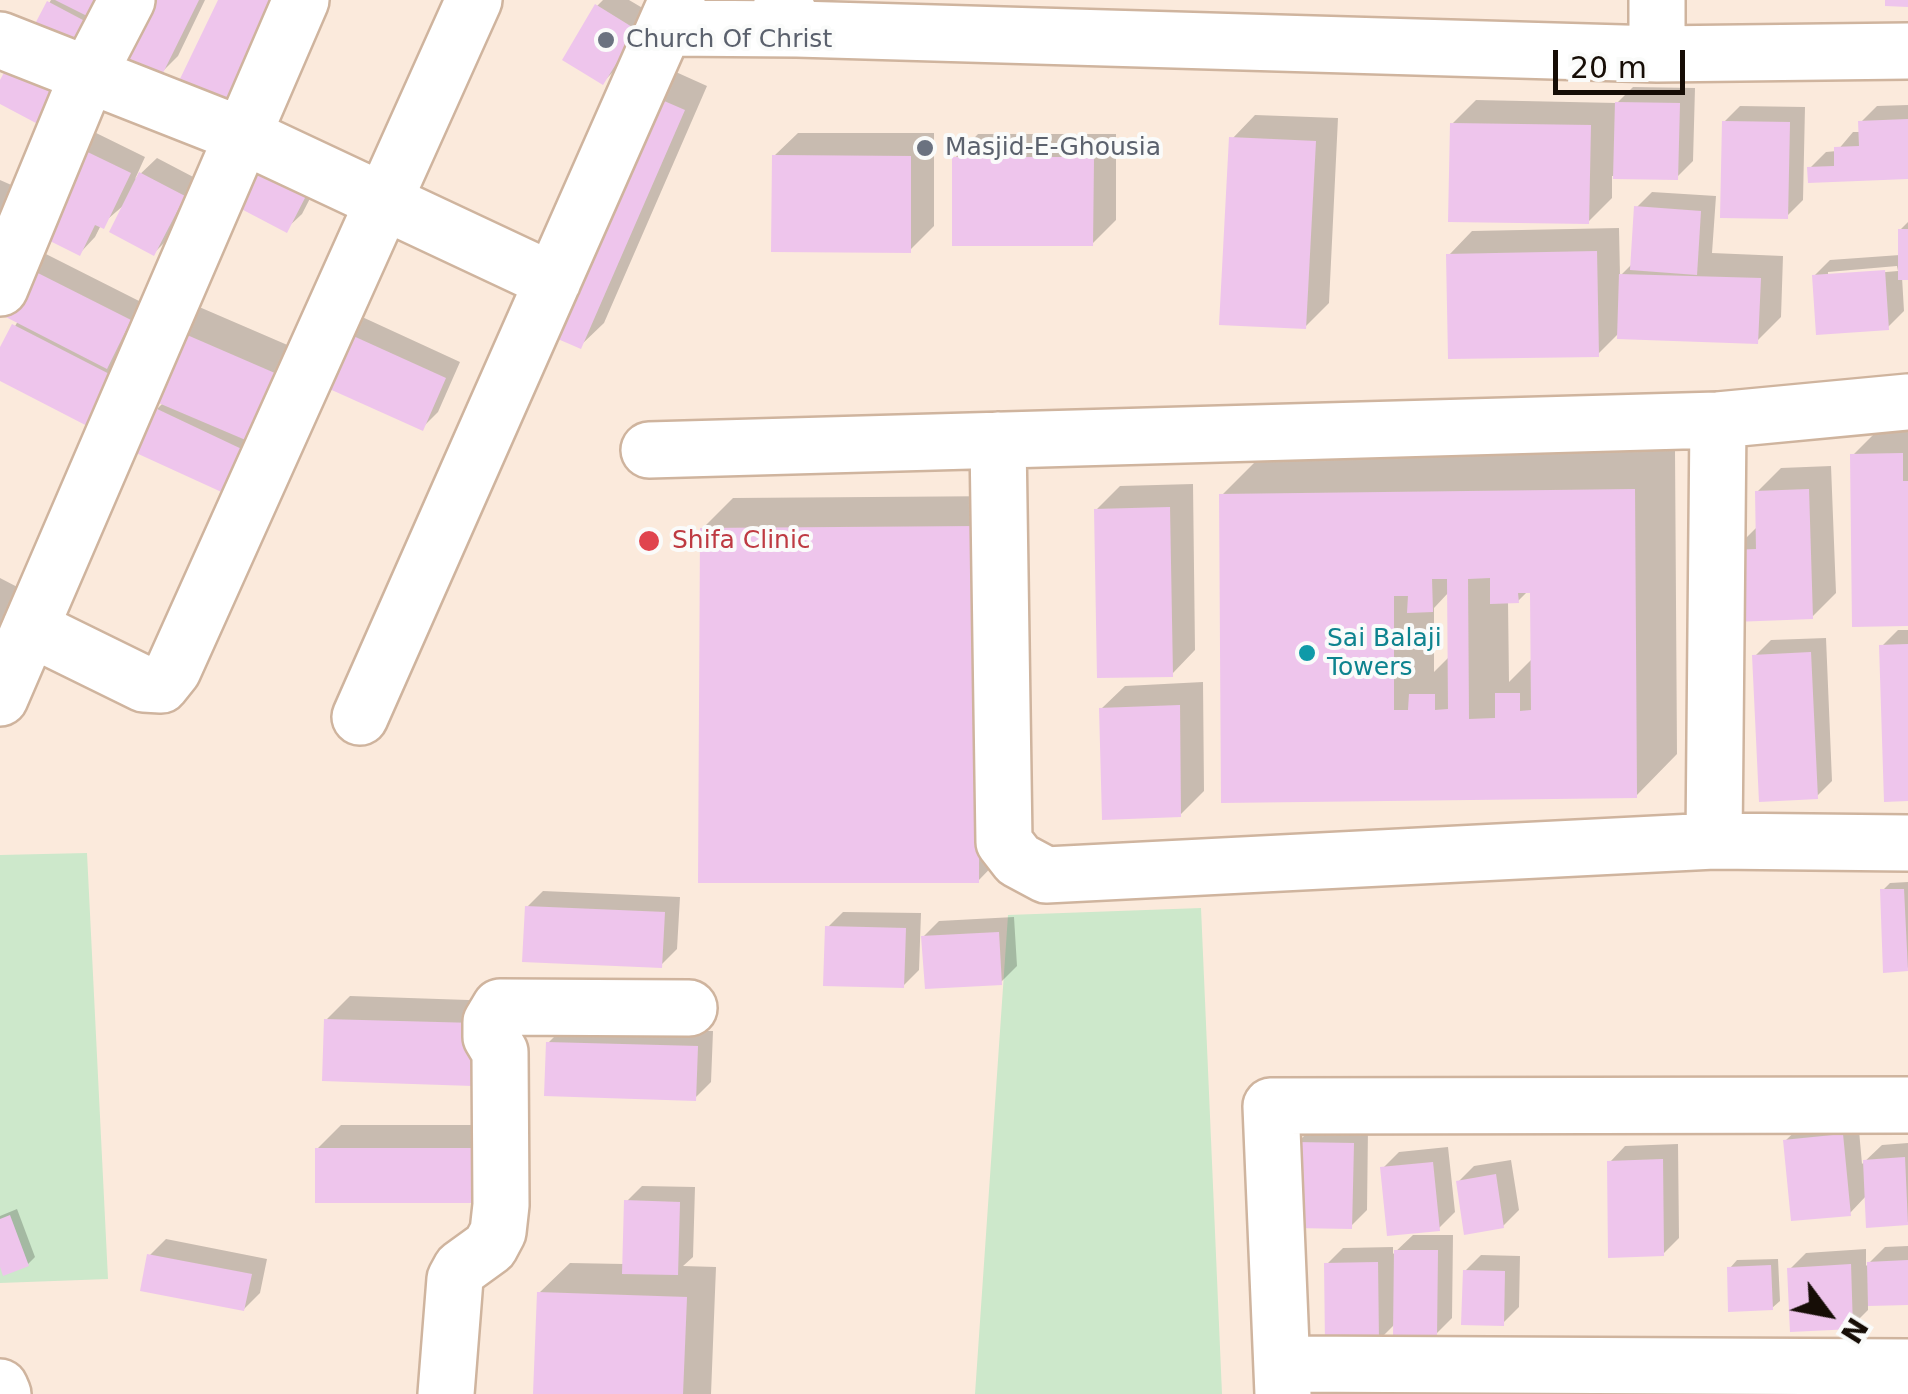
<!DOCTYPE html>
<style>
body{margin:0}
#map{position:relative;width:1908px;height:1394px;overflow:hidden;background:#fbeadc;font-family:"DejaVu Sans",sans-serif}
canvas{display:block}
.north{position:absolute;left:1778px;top:1264px;width:100px;height:100px;-webkit-text-stroke:8px #fafbfa;paint-order:stroke;rotate:122deg;font-size:28px;font-weight:700;line-height:40px;text-align:center;color:#160d06}
.north::after{content:'';display:block;margin:auto;width:35px;height:45px;background:#160d06;clip-path:polygon(50% 0,100% 100%,50% 72%,0 100%)}
.scale{position:absolute;left:1553px;top:50px;width:132px;height:45px;box-sizing:border-box;border:5px solid #160d06;border-top:0;padding-left:12px;font-size:30px;line-height:35px;white-space:nowrap;color:#160d06;-webkit-text-stroke:8px #fafbfa;paint-order:stroke}
</style>
<div id="map">
<canvas width="1908" height="1394"></canvas>
<div class="north">N</div>
<div class="scale">20 m</div>
</div>
<script>
const ctx = document.querySelector('canvas').getContext('2d');
ctx.lineJoin = 'round';
function fill(path, color) {
  ctx.fillStyle = color;
  ctx.fill(path, 'evenodd');
}
function poly(rows) {
  const path = new Path2D();
  for (const r of rows) {
    path.moveTo(r[0], r[1]);
    for (let i = 2; i < r.length; i += 2) path.lineTo(r[i], r[i + 1]);
  }
  return path;
}
function trace(path, color, width, dash) {
  ctx.strokeStyle = color;
  ctx.lineWidth = width;
  ctx.lineCap = dash ? 'butt' : 'round';
  ctx.setLineDash(dash || []);
  ctx.stroke(path);
}
function drawText(font, color, halo, rows, align = 'center') {
  ctx.font = font + ' "DejaVu Sans",sans-serif';
  ctx.lineWidth = 8;
  ctx.setLineDash([]);
  ctx.textBaseline = 'middle';
  ctx.strokeStyle = halo;
  ctx.fillStyle = color;
  for (const [text, x, y, turn = 0] of rows) {
    ctx.save();
    ctx.translate(x, y);
    ctx.rotate((+turn || 0) * Math.PI / 180);
    ctx.textAlign = isNaN(turn) ? turn : align;
    if (halo) ctx.strokeText(text, 0, 0);
    ctx.fillText(text, 0, 0);
    ctx.restore();
  }
}
fill(poly([
 [87,853,108,1279,0,1283,0,855],
 [1201,908,1222,1394,975,1394,1008,915]
]), '#cde8cb');
fill(poly([
 [51,0,119,0,0,102,0,85],
 [140,0,205,0,178,56,162,72],
 [603,0,629,0,651,13,619,66,603,82,597,6],
 [667,68,707,86,604,323,580,346],
 [1633,87,1695,88,1693,161,1677,177,1612,176,1612,198,1588,222,1452,124,1476,100,1617,103],
 [1908,105,1908,177,1810,168,1826,152,1837,151,1853,132,1861,132,1861,122,1877,106],
 [1740,106,1805,107,1803,200,1787,216,1724,122],
 [1255,115,1338,118,1329,303,1305,327,1232,139],
 [88,129,145,157,135,179,157,158,199,180,170,237,154,253,124,205,101,225,95,237,80,253,31,229],
 [798,133,934,133,934,226,910,250,774,156],
 [978,134,1116,134,1116,220,1092,244,955,158],
 [266,149,321,177,302,214,286,229],
 [0,180,25,191,0,231],
 [1652,192,1716,196,1712,253,1783,256,1781,317,1757,341,1619,333,1598,354,1449,255,1472,231,1619,228,1620,276,1632,264,1636,208],
 [1908,222,1908,277,1902,277,1904,311,1888,327,1814,276,1830,260,1900,255,1900,230],
 [1897,266,1898,271,1828,277,1828,272],
 [38,250,145,304,118,354,135,363,111,411,0,378,0,352,18,321],
 [190,303,306,353,227,492,157,409,164,402],
 [347,310,460,362,438,412,422,428,332,326],
 [1877,431,1908,431,1908,624,1853,455],
 [1675,449,1677,754,1636,796,1224,801,1222,495,1263,454],
 [1528,591,1533,591,1533,658,1509,682,1508,601,1518,601],
 [1449,592,1450,656,1434,672,1434,608],
 [1831,466,1836,593,1812,617,1733,551,1758,526,1757,492,1781,468],
 [1193,484,1195,650,1172,674,1096,510,1120,486],
 [1009,496,1008,850,978,881,702,529,733,498],
 [0,578,25,591,0,637],
 [1898,630,1908,630,1908,799,1882,646],
 [1826,638,1832,781,1816,797,1755,656,1771,640],
 [1203,682,1204,791,1180,815,1101,709,1125,686],
 [1908,882,1908,967,1907,969,1883,890,1890,883],
 [543,891,680,897,677,949,661,965,527,907],
 [843,912,921,913,919,970,903,986,827,928],
 [1014,917,1017,966,1001,982,922,938,939,921],
 [350,996,498,1001,495,1059,326,1020],
 [564,1027,713,1031,711,1082,695,1098,548,1043],
 [1858,1119,1862,1164,1882,1145,1908,1143,1908,1222,1869,1225,1867,1195,1850,1213,1786,1140,1802,1125],
 [341,1125,497,1125,497,1177,317,1149],
 [1313,1127,1368,1128,1367,1210,1351,1226,1297,1143],
 [1678,1144,1679,1238,1663,1254,1610,1162,1625,1146],
 [1448,1147,1455,1212,1439,1228,1383,1168,1399,1152],
 [1511,1160,1519,1210,1503,1226,1458,1182,1474,1166],
 [642,1186,695,1187,693,1257,683,1266,716,1267,711,1394,536,1394,539,1293,570,1263,624,1264,626,1202],
 [17,1209,35,1257,28,1264,0,1260,0,1216],
 [1413,1235,1453,1235,1452,1318,1436,1334,1396,1323,1378,1341,1327,1264,1343,1248,1393,1247,1393,1254],
 [166,1239,267,1259,260,1293,244,1309,150,1255],
 [1908,1246,1908,1302,1868,1304,1868,1310,1852,1326,1790,1269,1806,1253,1866,1249,1866,1266,1885,1247],
 [1481,1255,1520,1256,1519,1307,1503,1323,1465,1271],
 [1778,1259,1780,1301,1772,1308,1730,1268,1737,1260],
 [1376,1378,1376,1394,1304,1394,1318,1380]
]), '#0003');
fill(poly([
 [55,0,113,0,101,23],
 [137,0,199,0,162,75,113,52],
 [218,0,286,0,233,110,178,83],
 [1885,0,1908,0,1908,7,1885,6],
 [47,1,98,28,77,68,26,41],
 [595,4,637,30,603,85,562,60],
 [15,52,75,84,51,131,0,104,0,80],
 [641,91,685,110,581,349,537,330],
 [1615,102,1680,103,1678,180,1613,179],
 [1908,119,1908,179,1808,183,1807,167,1834,166,1834,147,1859,146,1858,121],
 [1722,121,1790,122,1788,219,1720,218],
 [1450,123,1591,125,1589,224,1448,222],
 [1229,137,1316,141,1306,329,1219,325],
 [71,144,131,173,104,229,95,225,80,256,28,230],
 [772,155,911,156,911,253,771,252],
 [952,157,1094,157,1093,246,952,246],
 [248,164,307,194,287,233,228,202],
 [139,172,185,196,154,256,109,232],
 [1634,206,1701,211,1697,275,1630,270],
 [1898,229,1908,229,1908,280,1898,280],
 [1597,251,1599,357,1448,359,1446,254],
 [20,264,131,320,107,369,0,314],
 [1885,270,1889,330,1816,335,1812,275],
 [1619,274,1761,278,1758,344,1617,339],
 [12,324,121,380,95,430,0,381,0,347],
 [164,325,284,377,255,444,135,393],
 [329,325,446,378,423,431,305,378],
 [155,408,248,452,228,495,134,452],
 [1903,453,1903,481,1908,481,1908,626,1852,627,1850,454],
 [1635,489,1637,798,1221,803,1219,494],
 [1490,578,1490,604,1519,603,1518,593,1530,593,1531,710,1520,711,1520,693,1495,693,1495,718,1469,719,1468,579],
 [1432,579,1447,579,1448,709,1435,710,1435,694,1409,694,1408,710,1394,710,1394,596,1408,596,1407,613,1433,612],
 [1809,489,1813,619,1733,622,1731,550,1756,549,1755,491],
 [1170,507,1173,677,1097,678,1094,509],
 [980,526,979,883,698,883,700,528],
 [1908,644,1908,801,1884,802,1879,645],
 [1811,652,1818,799,1759,802,1752,655],
 [1180,705,1181,817,1102,820,1099,708],
 [1880,889,1904,889,1908,971,1883,973],
 [525,906,665,912,662,968,522,962],
 [825,926,906,928,904,988,823,986],
 [999,932,1002,985,925,989,921,936],
 [324,1019,475,1023,473,1086,322,1081],
 [546,1042,698,1046,696,1101,544,1096],
 [1843,1134,1851,1216,1791,1221,1783,1140],
 [1294,1142,1354,1143,1352,1229,1293,1228],
 [315,1148,474,1148,474,1203,315,1203],
 [1905,1157,1908,1225,1866,1228,1863,1160],
 [1663,1159,1664,1256,1608,1258,1607,1161],
 [1433,1162,1440,1231,1387,1236,1380,1167],
 [1496,1174,1504,1228,1464,1235,1456,1181],
 [624,1200,680,1202,678,1275,622,1274],
 [10,1215,29,1266,3,1276,0,1267,0,1219],
 [1394,1250,1438,1250,1437,1336,1393,1336],
 [147,1254,252,1274,244,1311,140,1291],
 [1908,1260,1908,1305,1868,1306,1867,1262],
 [1378,1262,1379,1343,1325,1344,1324,1263],
 [1851,1264,1853,1329,1790,1332,1787,1268],
 [1771,1265,1773,1310,1728,1312,1727,1267],
 [1463,1270,1505,1271,1504,1326,1461,1325],
 [537,1292,687,1297,683,1394,533,1394]
]), '#eec5ec');
const minor = poly([
 [782,0,797,29,1657,54,1908,51],
 [665,28,797,29],
 [0,40,244,136,553,281],
 [1657,54,1657,0],
 [0,288,88,75,127,0],
 [1718,420,1714,841,1908,843],
 [998,440,1004,842,1018,860,1046,875,1714,841],
 [649,450,1718,420,1908,402],
 [30,628,144,684,161,685,173,670,474,0],
 [0,698,301,0],
 [360,717,677,0],
 [1284,1364,1908,1367],
 [0,1387,3,1394],
 [446,1394,455,1279,461,1268,490,1247,498,1232,501,1205,500,1052,491,1037,491,1022,500,1007,689,1008],
 [1283,1394,1271,1106,1908,1105]
]);
trace(minor, '#cfb49e', 60);
trace(minor, '#fff', 55);
for (const [x, y, r, color] of [
 [606,40,10,"#6b7280"],
 [925,148,10,"#6b7280"],
 [649,541,12,"#e0444e"],
 [1307,653,10,"#0f9aa8"]
]) {
  const dot = new Path2D();
  dot.arc(x, y, r, 0, 2 * Math.PI);
  ctx.fillStyle = color;
  ctx.fill(dot);
  trace(dot, '#fafbfa', 4);
}
drawText('25px', '#5b616d', '#fafbfa', [
 ["Church Of Christ",626,40],
 ["Masjid-E-Ghousia",945,148]
], 'left');
drawText('25px', '#be3a42', '#fafbfa', [
 ["Shifa Clinic",672,541]
], 'left');
drawText('25px', '#0d838f', '#fafbfa', [
 ["Sai Balaji",1327,639],
 ["Towers",1327,668]
], 'left');
</script>
